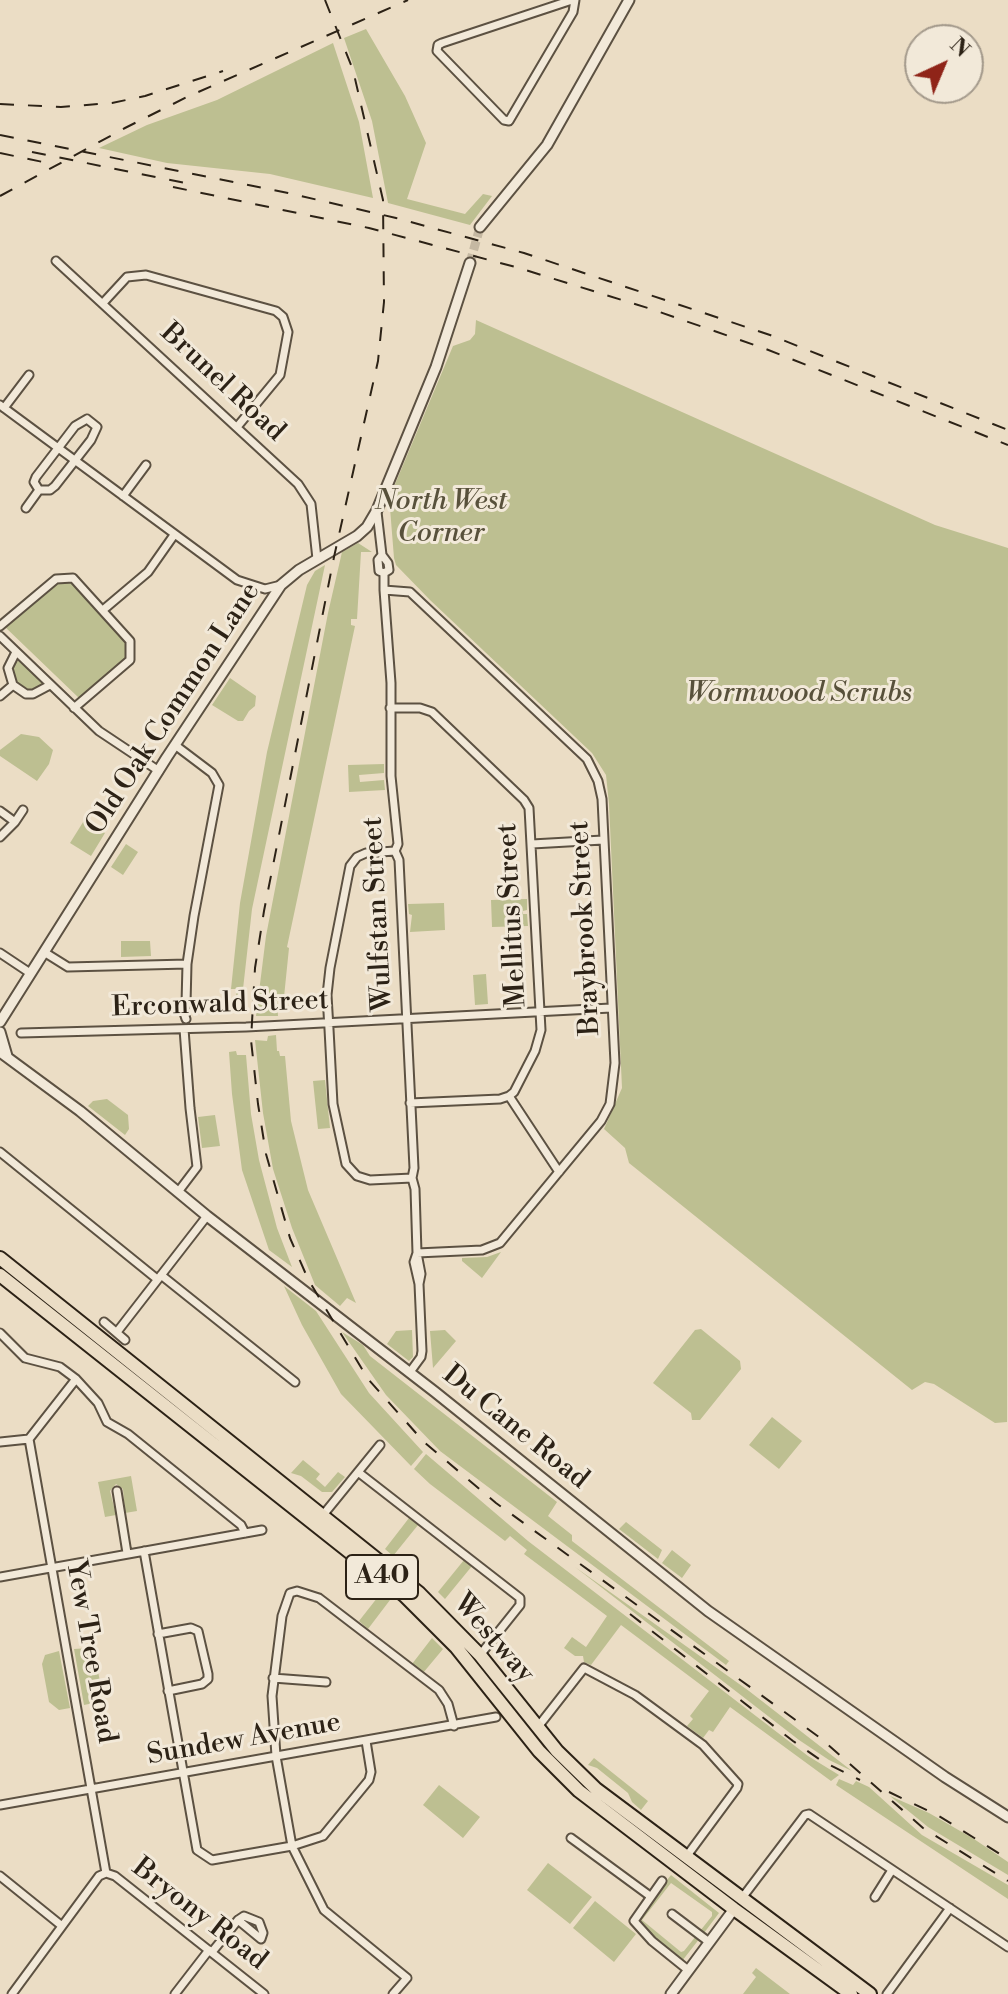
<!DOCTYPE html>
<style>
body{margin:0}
#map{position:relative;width:1008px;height:1994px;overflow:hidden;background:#ebddc5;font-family:"Libre Bodoni",serif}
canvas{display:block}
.north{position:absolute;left:904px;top:24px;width:80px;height:80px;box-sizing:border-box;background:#f2e9d9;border:2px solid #a3998b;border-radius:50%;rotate:44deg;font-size:22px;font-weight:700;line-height:32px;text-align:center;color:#2c2216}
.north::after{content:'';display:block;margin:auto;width:28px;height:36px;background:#8f2418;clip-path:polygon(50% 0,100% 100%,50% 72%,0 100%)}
</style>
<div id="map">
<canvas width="1008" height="1994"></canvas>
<div class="north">N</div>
</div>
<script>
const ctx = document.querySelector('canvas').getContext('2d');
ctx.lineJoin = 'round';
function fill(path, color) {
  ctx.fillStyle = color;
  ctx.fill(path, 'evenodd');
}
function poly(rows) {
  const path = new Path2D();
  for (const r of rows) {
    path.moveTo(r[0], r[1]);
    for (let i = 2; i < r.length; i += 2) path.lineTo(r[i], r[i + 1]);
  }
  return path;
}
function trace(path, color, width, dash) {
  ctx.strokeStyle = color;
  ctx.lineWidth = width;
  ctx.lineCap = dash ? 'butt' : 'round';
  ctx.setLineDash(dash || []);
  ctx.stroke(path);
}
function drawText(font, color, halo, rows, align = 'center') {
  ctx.font = font + ' "Libre Bodoni",serif';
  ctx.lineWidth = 6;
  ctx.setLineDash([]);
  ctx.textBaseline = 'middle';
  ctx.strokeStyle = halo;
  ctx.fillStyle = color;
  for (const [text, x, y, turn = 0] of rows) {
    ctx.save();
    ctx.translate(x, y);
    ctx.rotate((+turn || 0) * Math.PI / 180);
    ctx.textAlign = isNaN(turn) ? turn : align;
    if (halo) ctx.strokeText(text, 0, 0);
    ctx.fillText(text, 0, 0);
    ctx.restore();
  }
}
fill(poly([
 [366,29,405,96,426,143,407,199,465,214,483,194,492,196,470,225,388,203,372,121,344,38],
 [333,43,359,122,373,198,270,174,167,163,99,148,147,125,217,100],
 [476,320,935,525,1008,548,1007,1422,995,1423,934,1384,925,1382,912,1390,629,1163,625,1148,604,1129,622,1088,609,804,606,775,592,753,430,600,396,565,394,558,390,508,393,489,453,346,470,340,475,334],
 [358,543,372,552,361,552,357,619,351,619,351,625,355,626,287,947,289,948,284,997,277,997,278,1016,256,1016,266,936,328,613,342,552],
 [325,565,252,909,243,989,236,996,237,989,231,989,240,903,267,752,307,585,315,571],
 [73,579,127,641,129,649,124,660,80,699,4,626,58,580],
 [18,661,22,661,43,682,42,687,33,691,25,690,14,681,11,668],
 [230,678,256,696,255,706,249,711,243,721,238,721,212,705],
 [21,734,39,737,53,750,49,764,37,781,0,756,0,750],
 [384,764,384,773,359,775,360,782,384,780,385,790,349,792,348,765],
 [85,819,105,833,91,856,70,843],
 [126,844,138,852,123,875,111,867],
 [527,899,527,910,523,911,523,914,527,914,528,926,492,927,491,900],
 [444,903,445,930,410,932,412,915,409,914,408,904],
 [121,941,150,941,151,956,121,957],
 [486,974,488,1004,475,1005,473,975],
 [276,1035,277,1051,279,1051,280,1056,285,1056,291,1121,308,1190,356,1303,347,1298,340,1306,315,1285,292,1228,273,1169,263,1113,255,1040,267,1041,268,1036],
 [236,1051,237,1055,246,1055,251,1114,259,1160,277,1228,292,1267,269,1250,242,1170,232,1094,229,1052],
 [325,1080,330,1128,318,1129,313,1081],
 [107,1099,128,1115,129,1129,125,1135,88,1106,93,1101],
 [215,1115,220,1146,202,1148,198,1117],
 [501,1252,482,1278,462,1261,462,1258,487,1257],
 [284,1286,316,1311,369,1393,423,1452,411,1466,341,1394,302,1325],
 [701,1329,740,1361,741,1369,700,1420,692,1420,691,1413,653,1383,695,1330],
 [412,1330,413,1357,409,1361,387,1344,396,1331],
 [445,1330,456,1341,433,1368,430,1331],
 [342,1332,363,1345,370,1356,557,1502,548,1516,572,1535,572,1541,729,1661,726,1665,440,1451,386,1395],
 [772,1417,802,1441,779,1469,749,1445],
 [426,1454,528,1541,808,1756,839,1775,831,1781,730,1707,713,1732,709,1730,703,1738,687,1726,693,1719,690,1716,709,1691,621,1625,591,1665,584,1662,583,1656,575,1656,564,1648,572,1637,586,1647,607,1616,524,1554,527,1550,510,1536,505,1541,430,1484,414,1469],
 [303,1460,320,1474,316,1479,325,1487,338,1472,345,1477,332,1492,322,1492,301,1476,291,1473],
 [131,1476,137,1511,125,1513,123,1489,116,1484,110,1491,116,1515,105,1517,98,1482],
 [409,1518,418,1525,393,1556,385,1549],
 [626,1522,662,1550,658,1559,619,1529],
 [672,1550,691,1565,682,1578,662,1563],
 [464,1560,472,1566,445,1599,438,1592],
 [575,1567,749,1691,852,1771,829,1760,799,1740],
 [381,1593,390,1600,368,1629,359,1621],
 [432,1638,443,1649,423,1673,412,1664],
 [89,1648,95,1657,103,1696,98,1702,84,1705,74,1649],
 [59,1651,70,1708,59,1710,49,1702,42,1664,45,1655],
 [594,1758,648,1801,641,1810,632,1802,628,1793,597,1768,588,1765],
 [839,1779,853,1785,856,1781,869,1787,922,1835,1008,1885,1008,1899,836,1785],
 [439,1785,480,1817,463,1838,423,1805],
 [890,1796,929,1813,974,1839,1008,1862,1008,1875,928,1827],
 [548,1863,592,1897,570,1924,527,1890],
 [671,1875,719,1913,704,1933,700,1931,712,1916,712,1912,671,1883,642,1920,681,1952,684,1951,696,1936,700,1938,682,1961,658,1941,640,1920,640,1915],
 [595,1901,636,1934,614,1962,573,1928],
 [756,1968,790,1994,743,1994,756,1977,752,1973]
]), '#bdbf91');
trace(poly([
 [470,263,480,227]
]), '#c5b8a2', 9, [9, 4.5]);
const minor = poly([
 [572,0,442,43,438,45,437,51,504,120,509,121,573,12,575,0],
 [56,261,298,484,311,504,317,559],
 [103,303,127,277,146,275,276,311,283,317,288,332,280,375,237,427],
 [0,405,237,580,265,589,281,585],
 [4,408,29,375],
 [87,419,97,427,91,440,55,486,50,490,39,490,34,482,36,477,75,426,87,419],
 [123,496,146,465],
 [26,508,39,490],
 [377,512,382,555,388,563,389,570,384,573,384,590,391,683,391,776,398,844,395,851,399,860,414,1168,412,1178,415,1189,417,1253,421,1274,419,1284],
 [382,555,378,560,379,571,384,573],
 [384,590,410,592,587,759,598,781,602,799,615,1063,610,1104,601,1121,500,1243,482,1250,417,1253],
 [103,610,148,572,174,535],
 [0,626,56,579,73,578,130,641,130,660,74,708],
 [0,636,99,731,159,771],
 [16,652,8,668,13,685,26,694,33,694,50,685],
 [0,696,13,685],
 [390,708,420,708,432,712,524,800,529,808,541,1030,535,1051,514,1092,509,1096],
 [175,745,212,773,219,785,194,916,187,964,186,1004,183,1010,186,1019],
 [0,811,15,822,0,837],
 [15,822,23,810],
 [532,844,603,840],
 [395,851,366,853,357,857,350,866,330,968,327,995,329,1029,333,1104,346,1164,357,1176,370,1180,412,1178],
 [44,952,68,967,187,964],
 [0,953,30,973],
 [21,1033,246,1027,611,1008],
 [410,1103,500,1099,509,1096,559,1172],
 [0,1152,157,1279],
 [178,1192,197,1167,190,1108,184,1029],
 [161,1275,295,1382],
 [104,1322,125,1340],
 [117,1332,207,1216],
 [0,1333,25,1358,60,1367,76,1379,98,1403,107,1422,128,1434,241,1525,245,1533],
 [410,1372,421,1357,422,1351,419,1284,414,1262,417,1253],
 [29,1439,106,1873],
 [0,1442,29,1439,76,1379],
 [358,1472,520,1598,520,1605,480,1655],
 [117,1491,127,1553],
 [323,1515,380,1445],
 [144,1551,197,1850,212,1860,292,1846,323,1836,369,1780,371,1772,366,1741],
 [0,1577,262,1530],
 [158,1634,191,1628,198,1631,208,1674,208,1679,202,1684,168,1691],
 [273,1678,326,1682],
 [537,1728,584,1668,635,1695,703,1745,738,1784,737,1788,686,1857],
 [0,1805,496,1717],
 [571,1838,650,1896],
 [106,1873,115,1876,264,1994],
 [0,1876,62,1926],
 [662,1881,634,1921,652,1941,688,1970],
 [875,1897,892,1870],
 [742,1898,805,1815,809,1814,1008,1947],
 [672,1914,709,1942],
 [212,1952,238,1920,244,1916,259,1922,263,1933,261,1939,238,1920],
 [12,1994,99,1876,106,1873],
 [175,1994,209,1950],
 [393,1994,407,1978,324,1910,292,1846,276,1756,272,1696,282,1616,290,1593,297,1591,319,1598,439,1690,448,1704,454,1726],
 [887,1994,950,1908]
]);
const tertiary = poly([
 [480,227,547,145,629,0],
 [0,1022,167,757,281,585,299,570,357,536,367,527,377,510,436,367,470,263],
 [0,1032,7,1056],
 [0,1052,80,1111,207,1216,435,1392,708,1611,945,1777,1008,1817],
 [671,1994,734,1909]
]);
const trunk = poly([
 [0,1258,419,1593,480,1655,557,1751,596,1789,870,1994],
 [0,1275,405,1596,456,1647,539,1751,579,1791,734,1909,851,1994]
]);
trace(minor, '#5c5142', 11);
trace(tertiary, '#5c5142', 13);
trace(trunk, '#2c2216', 16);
trace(minor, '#f2e9d9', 7);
trace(tertiary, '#f2e9d9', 9);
trace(trunk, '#ebddc5', 12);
trace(poly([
 [325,0,353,70,383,200,384,302,378,361,334,557,264,911,255,968,251,1040,258,1104,266,1154,290,1238,308,1279,368,1379,424,1442,496,1503,819,1737,923,1828,1008,1881],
 [0,104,61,107,112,103,145,96,223,71],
 [0,135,288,193,396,218,524,253,770,335,1008,430],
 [32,152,185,183],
 [0,153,43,162],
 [173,187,369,228,519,268,651,309,766,349,1008,445],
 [0,196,125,128,187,97,408,0],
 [630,1614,793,1741,822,1761,860,1780],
 [889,1792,939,1816,1008,1859]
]), '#2c2216', 2, [14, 14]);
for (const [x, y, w] of [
 [382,1577,72]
]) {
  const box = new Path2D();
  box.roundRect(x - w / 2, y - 22, w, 44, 6);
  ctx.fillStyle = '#f2e9d9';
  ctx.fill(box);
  trace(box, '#2c2216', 2);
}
drawText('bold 26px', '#2c2216', null, [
 ["A40",382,1577]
]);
drawText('28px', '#2c2216', '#f2e9d9', [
 ["Brunel Road",222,383,43],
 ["Old Oak Common Lane",174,709,-57],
 ["Wulfstan Street",379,914,-93],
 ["Mellitus Street",513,915,-93],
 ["Braybrook Street",586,928,-93],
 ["Erconwald Street",220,1005,-2],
 ["Du Cane Road",515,1428,39],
 ["Westway",493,1639,49],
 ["Yew Tree Road",90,1652,80],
 ["Sundew Avenue",244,1740,-10],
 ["Bryony Road",199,1915,38]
]);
drawText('italic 28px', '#58513b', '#f2e9d9', [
 ["North West",441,502],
 ["Corner",441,534],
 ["Wormwood Scrubs",799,694]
]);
</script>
